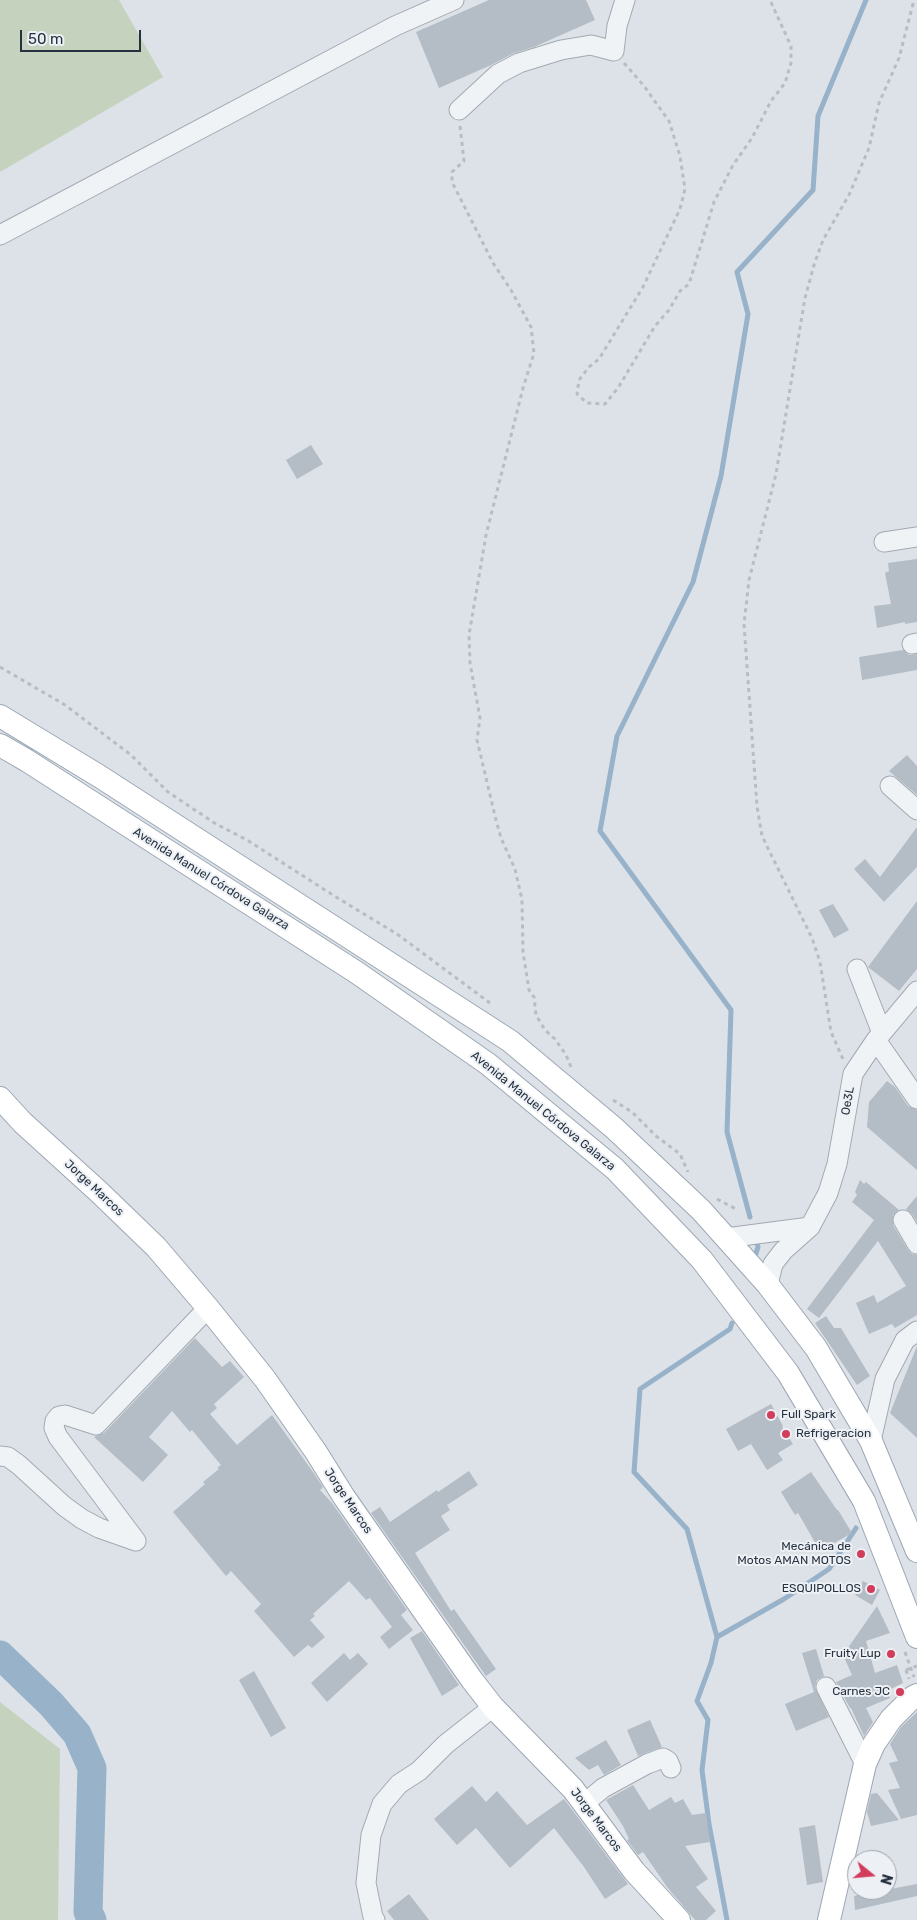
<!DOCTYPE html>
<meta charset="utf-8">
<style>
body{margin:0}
#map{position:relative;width:917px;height:1920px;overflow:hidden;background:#dde2e8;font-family:Rubik,sans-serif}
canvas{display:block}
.north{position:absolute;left:847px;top:1850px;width:50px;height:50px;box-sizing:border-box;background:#edf1f5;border:1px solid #9da4ac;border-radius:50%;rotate:107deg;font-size:14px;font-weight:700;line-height:20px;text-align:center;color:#26313f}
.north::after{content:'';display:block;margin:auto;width:18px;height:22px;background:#d23d5c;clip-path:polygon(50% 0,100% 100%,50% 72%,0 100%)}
.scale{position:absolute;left:20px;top:30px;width:121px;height:22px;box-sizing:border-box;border:2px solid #26313f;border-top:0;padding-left:6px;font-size:15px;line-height:18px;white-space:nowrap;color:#26313f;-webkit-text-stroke:4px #edf1f5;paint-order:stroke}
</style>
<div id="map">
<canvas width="917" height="1920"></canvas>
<div class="north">N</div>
<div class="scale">50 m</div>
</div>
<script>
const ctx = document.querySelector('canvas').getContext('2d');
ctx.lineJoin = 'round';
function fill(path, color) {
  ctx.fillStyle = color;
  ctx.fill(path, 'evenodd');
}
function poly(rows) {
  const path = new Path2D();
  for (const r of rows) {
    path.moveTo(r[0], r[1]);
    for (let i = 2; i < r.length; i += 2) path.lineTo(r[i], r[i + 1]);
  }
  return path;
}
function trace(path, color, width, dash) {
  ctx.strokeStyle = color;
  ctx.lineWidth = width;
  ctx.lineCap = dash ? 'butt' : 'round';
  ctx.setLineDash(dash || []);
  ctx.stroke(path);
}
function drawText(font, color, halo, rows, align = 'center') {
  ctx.font = font + ' Rubik,sans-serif';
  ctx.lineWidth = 4;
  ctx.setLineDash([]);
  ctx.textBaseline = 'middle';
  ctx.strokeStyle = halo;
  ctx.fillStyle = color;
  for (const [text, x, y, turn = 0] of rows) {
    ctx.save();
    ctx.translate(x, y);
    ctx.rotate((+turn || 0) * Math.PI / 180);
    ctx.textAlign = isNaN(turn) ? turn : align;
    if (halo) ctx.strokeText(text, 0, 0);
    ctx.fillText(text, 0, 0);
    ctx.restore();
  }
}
fill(poly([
 [0,0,119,0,163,77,0,172],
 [0,1702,60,1749,58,1920,0,1920]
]), '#c4d2be');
trace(poly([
 [750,1217,727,1132,731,1010,600,831,617,736,693,582,721,476,748,314,737,272,813,190,818,116,866,0],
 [754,1260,758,1247,757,1243],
 [717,1637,784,1599,829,1569,856,1528],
 [727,1920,709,1824,702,1770,708,1720,697,1701,711,1663,717,1637,687,1529,634,1472,640,1389,730,1329,732,1323]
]), '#97b2c9', 5);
trace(poly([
 [0,1655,51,1704,77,1734,92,1768,88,1912,92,1920]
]), '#97b2c9', 29);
fill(poly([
 [489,0,586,0,595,20,534,47,514,53,491,65,439,88,416,32],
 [311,445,323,464,297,479,286,460],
 [917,559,917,622,905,624,905,622,877,628,874,606,891,604,885,573,889,571,888,563],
 [903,650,909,655,917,654,917,670,862,680,859,657],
 [907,755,917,766,917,795,889,771],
 [917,827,917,867,884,902,854,869,865,859,880,877],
 [917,901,917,969,899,991,868,967],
 [833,904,849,930,834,938,819,910],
 [887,1081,895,1087,908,1106,917,1110,917,1170,867,1127,869,1102],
 [860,1180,864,1184,866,1182,899,1210,893,1215,893,1225,908,1250,912,1254,917,1255,917,1315,895,1328,892,1324,869,1334,856,1303,874,1295,877,1303,906,1286,878,1241,819,1318,807,1309,874,1220,852,1202,857,1195,855,1192],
 [917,1196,917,1222,912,1214,906,1209],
 [826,1316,834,1328,841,1328,870,1376,857,1385,815,1323],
 [195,1338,222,1367,230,1361,244,1377,214,1404,217,1408,210,1414,237,1445,272,1415,313,1472,323,1487,320,1490,332,1503,407,1610,401,1615,413,1630,389,1649,380,1637,392,1627,370,1598,366,1600,349,1581,313,1614,315,1616,310,1620,325,1637,312,1648,308,1645,294,1657,254,1611,261,1604,231,1571,226,1576,173,1512,205,1484,203,1482,219,1469,217,1468,221,1465,192,1430,190,1432,172,1411,149,1437,168,1455,143,1482,94,1437,104,1433],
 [917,1346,917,1438,890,1413],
 [771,1404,783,1426,782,1427,793,1444,778,1453,783,1460,767,1470,751,1444,738,1451,726,1429],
 [469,1471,478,1485,447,1505,450,1510,441,1516,450,1530,415,1553,451,1611,454,1609,496,1669,486,1676,371,1513,380,1507,390,1522,437,1490,438,1492],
 [811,1472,837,1510,838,1510,852,1533,820,1551,798,1513,795,1515,781,1492],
 [863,1581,880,1590,872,1605,855,1595],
 [877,1606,890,1633,866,1641,875,1673,897,1665,903,1683,887,1691,890,1698,866,1708,873,1722,864,1736,851,1708,850,1708,836,1682,852,1675,843,1655],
 [422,1631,459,1685,442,1696,410,1638],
 [816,1649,824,1676,817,1680,815,1687,829,1717,796,1731,785,1704,814,1692,802,1653],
 [344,1653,350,1660,358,1653,368,1664,327,1702,311,1683],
 [254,1671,286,1728,271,1737,239,1680],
 [917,1712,917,1815,901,1819,888,1790,900,1788,889,1763,898,1761,890,1744,901,1727],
 [650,1720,662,1747,638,1756,627,1730],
 [606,1740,621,1765,604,1775,598,1765,589,1770,575,1758],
 [633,1785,649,1810,671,1797,675,1803,683,1799,692,1815,706,1813,710,1842,685,1846,708,1879,696,1887,716,1911,706,1920,695,1920,667,1887,643,1852,638,1855,627,1840,629,1839,623,1826,606,1800],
 [472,1786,486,1802,497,1791,527,1825,564,1799,628,1884,605,1899,584,1867,554,1828,510,1868,476,1828,457,1845,434,1819],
 [877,1793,899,1820,871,1826,867,1812,871,1794],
 [815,1825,823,1882,807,1885,799,1828],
 [917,1884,917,1896,855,1910,854,1896],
 [409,1894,429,1920,394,1920,387,1911]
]), '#b4bcc5');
const minor = poly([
 [459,110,498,74,519,63,561,50,591,45,614,51,617,26,625,0],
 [0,235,395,26,454,0],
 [884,542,917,537],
 [912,644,917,643],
 [890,786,917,810],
 [857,969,882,1033],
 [876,1040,917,1099],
 [903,1220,917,1244],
 [726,1238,810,1227],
 [768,1285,773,1264,783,1251,810,1227,828,1193,837,1164,853,1074,876,1040,917,991],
 [871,1441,885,1379,905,1340,917,1331],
 [0,1456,8,1457,19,1465,64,1506,82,1519,99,1528,136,1541,58,1437,54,1428,55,1421,59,1416,65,1415,96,1425,208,1308],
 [826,1687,865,1764],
 [585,1803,603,1788,647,1764,663,1758,668,1761,671,1768],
 [375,1920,373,1917,366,1883,371,1835,382,1804,399,1784,419,1771,446,1744,493,1707]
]);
const major = poly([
 [0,716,99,776,510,1041,614,1128,701,1210,768,1285,816,1348,871,1441,917,1551],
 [0,745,26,760,356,972,488,1064,615,1169,702,1260,788,1373,864,1501,917,1637],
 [0,1098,23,1123,99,1192,156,1247,208,1308,265,1379,316,1452,344,1497,472,1680,493,1707,573,1789,634,1871,679,1920],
 [829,1920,865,1764,874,1744,891,1719,913,1697,917,1695]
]);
trace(minor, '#a2a9b2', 21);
trace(major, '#9ca7b4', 24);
trace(poly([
 [624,63,644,86,669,121,680,156,685,189,680,209,643,287,599,359,589,367,579,380,577,394,587,403,605,404,618,388,655,326,669,310,680,291,689,284,714,202,733,165,752,138,771,101,785,83,791,63,791,46,770,0],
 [460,126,464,161,452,172,452,182,493,263,511,290,531,327,534,353,523,388,486,535,469,635,470,663,480,718,477,740,496,820,501,838,515,869,522,900,523,952,529,990,534,997,536,1015,545,1030,555,1039,566,1055,571,1067],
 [0,667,65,705,131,755,168,792,216,824,247,840,336,897,397,934,490,1003],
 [843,1059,831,1032,820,962,812,938,762,836,757,806,744,624,749,580,776,474,805,298,814,265,823,240,849,195,869,148,879,103,899,58,914,0],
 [613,1100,632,1112,656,1136,680,1154,688,1172],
 [717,1199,736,1209],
 [905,1652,914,1677],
 [906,1670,909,1679]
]), '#b7bdc3', 3, [4, 4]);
trace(minor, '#f0f3f6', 19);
trace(major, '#fff', 22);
trace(poly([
 [906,1670,917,1666]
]), '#b7bdc3', 3, [4, 4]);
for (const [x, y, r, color] of [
 [771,1415,5,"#d23d5c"],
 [786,1434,5,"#d23d5c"],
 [861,1554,5,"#d23d5c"],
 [871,1589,5,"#d23d5c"],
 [891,1654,5,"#d23d5c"],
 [900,1692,5,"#d23d5c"]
]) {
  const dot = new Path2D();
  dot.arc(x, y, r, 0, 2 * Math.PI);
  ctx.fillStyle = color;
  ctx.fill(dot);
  trace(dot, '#edf1f5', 2);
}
drawText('12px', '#26313f', '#edf1f5', [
 ["Avenida Manuel Córdova Galarza",211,879,32],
 ["Oe3L",848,1101,-80],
 ["Avenida Manuel Córdova Galarza",543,1111,39],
 ["Jorge Marcos",94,1188,43],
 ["Jorge Marcos",348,1501,56],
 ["Jorge Marcos",596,1820,53]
]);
drawText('12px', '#26313f', '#edf1f5', [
 ["Full Spark",781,1415,"left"],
 ["Refrigeracion",796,1434,"left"],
 ["Mecánica de",851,1547],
 ["Motos AMAN MOTOS",851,1561],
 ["ESQUIPOLLOS",861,1589],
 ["Fruity Lup",881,1654],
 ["Carnes JC",890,1692]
], 'right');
</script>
